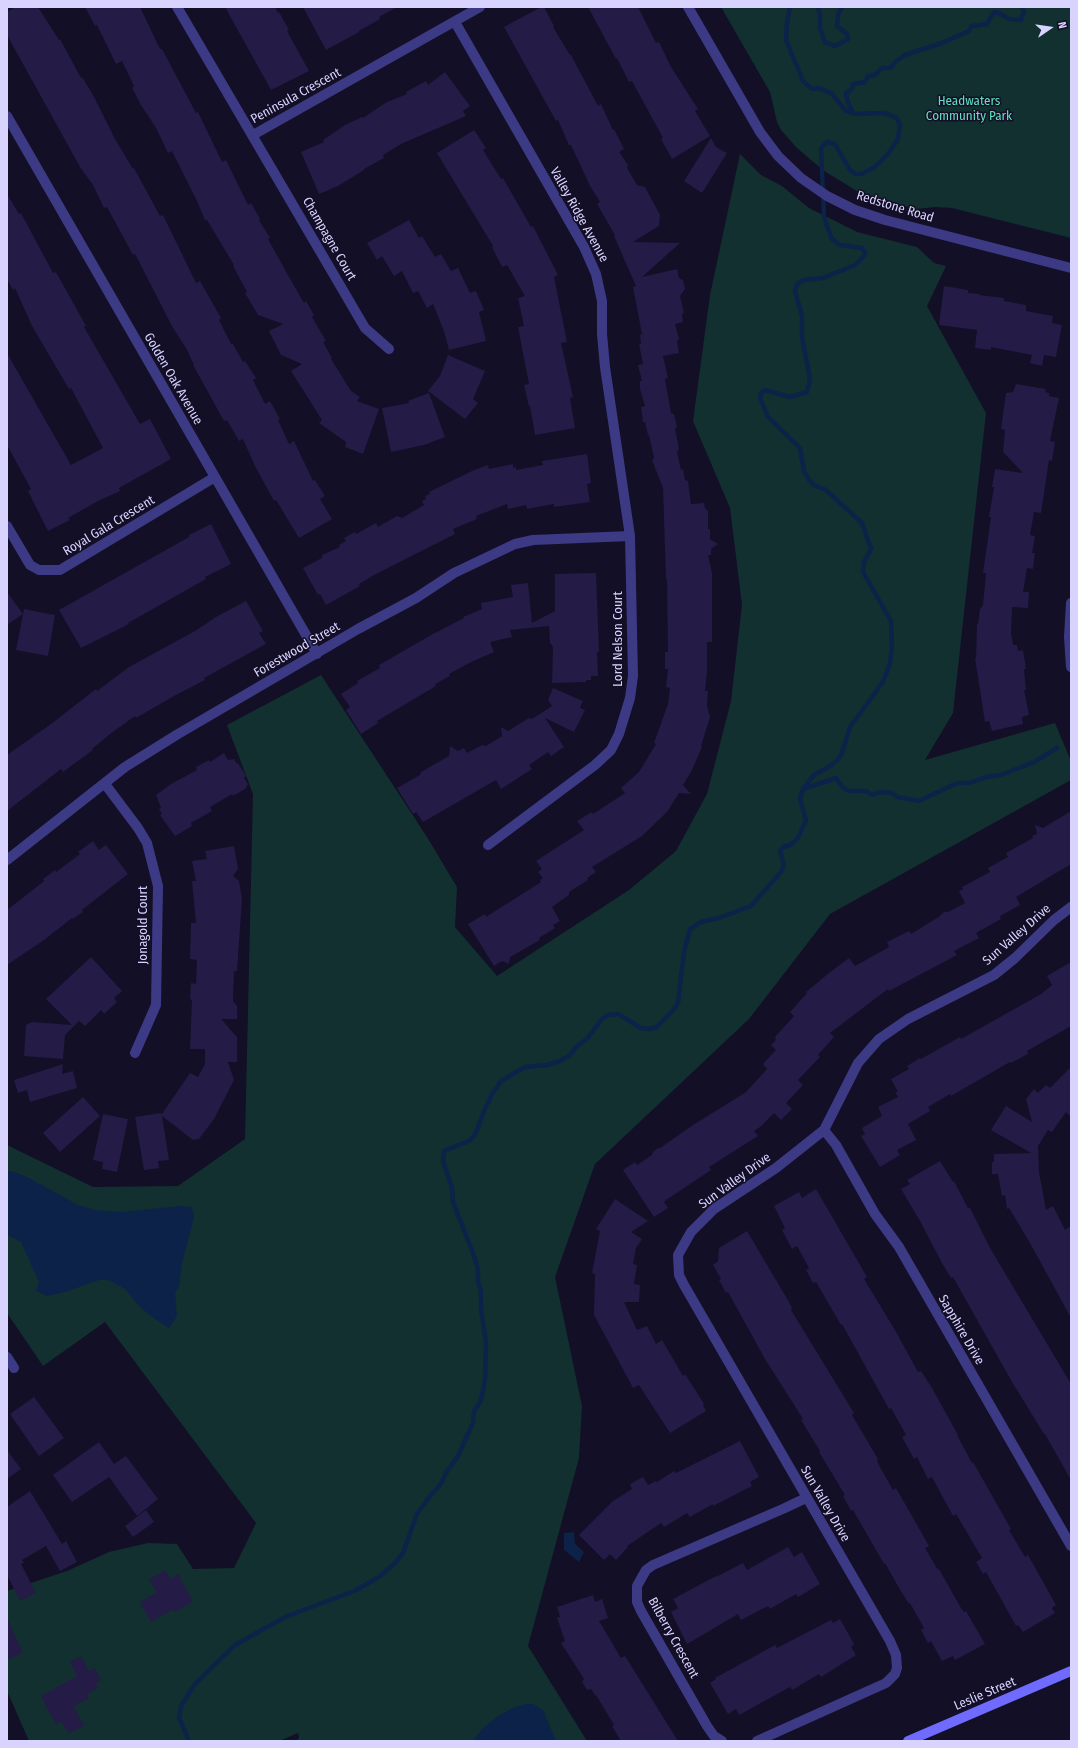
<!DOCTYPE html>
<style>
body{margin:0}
#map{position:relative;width:1078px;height:1748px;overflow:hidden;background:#130f26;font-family:"Fira Sans Condensed",sans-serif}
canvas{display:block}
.frame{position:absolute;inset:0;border:8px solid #d9d4ff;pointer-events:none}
.north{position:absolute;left:1030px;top:8px;width:40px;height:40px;-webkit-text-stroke:3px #130f26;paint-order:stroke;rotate:77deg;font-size:11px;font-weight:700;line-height:16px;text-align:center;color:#d9d4ff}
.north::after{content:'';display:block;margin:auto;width:14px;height:18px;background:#d9d4ff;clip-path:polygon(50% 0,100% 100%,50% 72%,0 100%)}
</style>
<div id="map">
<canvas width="1078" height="1748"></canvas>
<div class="frame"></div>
<div class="north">N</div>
</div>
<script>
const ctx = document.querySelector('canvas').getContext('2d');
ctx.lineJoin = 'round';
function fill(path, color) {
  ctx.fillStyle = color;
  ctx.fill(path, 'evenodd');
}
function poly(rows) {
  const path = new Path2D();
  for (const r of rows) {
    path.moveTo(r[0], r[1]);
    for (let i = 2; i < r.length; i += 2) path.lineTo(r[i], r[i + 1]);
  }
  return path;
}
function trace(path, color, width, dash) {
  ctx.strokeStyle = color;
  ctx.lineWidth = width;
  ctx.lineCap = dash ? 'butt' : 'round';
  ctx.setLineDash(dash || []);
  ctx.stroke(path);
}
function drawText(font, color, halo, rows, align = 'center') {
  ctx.font = font + ' "Fira Sans Condensed",sans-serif';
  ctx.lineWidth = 3;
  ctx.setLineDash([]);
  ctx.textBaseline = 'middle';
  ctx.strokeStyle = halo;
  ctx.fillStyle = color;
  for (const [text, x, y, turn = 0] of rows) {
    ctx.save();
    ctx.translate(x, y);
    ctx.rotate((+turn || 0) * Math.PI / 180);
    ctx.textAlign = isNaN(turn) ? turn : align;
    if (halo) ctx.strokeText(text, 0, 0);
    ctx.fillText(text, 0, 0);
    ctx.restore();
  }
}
fill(poly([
 [721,7,1071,7,1071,238,952,208,935,207,916,209,875,198,857,191,824,171,797,148,781,130,777,122,770,92],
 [740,154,761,175,782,186,809,208,857,232,917,247,934,263,946,266,927,306,986,413,953,713,925,760,1055,723,1071,761,1071,780,830,914,749,1019,595,1164,555,1277,582,1406,579,1458,528,1646,587,1741,297,1741,299,1737,298,1733,279,1741,29,1741,7,1691,7,1591,67,1571,109,1552,148,1543,177,1544,193,1569,234,1568,256,1523,105,1322,43,1366,7,1313,7,1145,93,1187,178,1186,245,1139,253,794,227,725,321,675,427,837,457,887,455,927,497,976,629,890,676,851,707,794,731,701,742,605,730,508,693,421,710,295]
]), '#12302f');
fill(poly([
 [7,1171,15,1172,29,1178,78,1205,95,1210,122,1212,180,1206,192,1207,194,1217,182,1263,179,1287,175,1293,177,1316,169,1328,152,1317,138,1305,125,1289,116,1284,107,1280,99,1280,65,1292,47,1296,36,1291,39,1282,21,1242,7,1235],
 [574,1532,575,1544,584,1552,579,1562,564,1550,564,1533],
 [525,1704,533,1704,543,1710,556,1741,473,1741,483,1728,498,1716,513,1708]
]), '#0c2248');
trace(poly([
 [818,7,820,15,820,28,825,42,835,46,848,39,847,34,837,26,838,14,842,7],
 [853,113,847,100,846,93,852,89,853,84,865,82,868,76,875,75,882,68,891,68,895,62,905,55,942,43,969,31,972,26,987,24,994,12,999,13,1009,19,1021,20,1024,11,1022,7],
 [803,789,836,778,843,788,850,791,866,791,872,795,880,792,892,793,898,797,919,801,957,783,970,783,986,777,1001,775,1034,762,1057,748],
 [189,1741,179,1718,181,1706,195,1684,235,1645,285,1617,354,1591,379,1577,395,1563,403,1553,417,1514,430,1496,441,1484,447,1471,457,1458,473,1423,474,1412,481,1400,485,1380,486,1342,481,1309,481,1291,478,1281,478,1270,473,1253,453,1202,452,1188,443,1161,444,1151,469,1141,475,1135,484,1111,492,1094,501,1081,525,1067,547,1065,560,1061,570,1055,578,1045,587,1039,602,1019,608,1015,618,1014,641,1028,649,1029,657,1027,674,1009,678,1003,684,952,690,929,701,922,719,918,751,906,781,872,784,865,780,851,783,847,792,844,798,838,806,820,800,799,803,789,814,775,832,765,841,756,850,727,883,682,890,663,892,647,891,621,863,572,864,562,871,549,862,523,826,490,814,485,809,480,804,471,800,448,768,417,760,398,761,393,765,390,790,397,807,392,810,379,802,337,802,316,795,291,797,284,804,280,823,278,855,265,864,256,865,252,862,248,840,245,832,239,828,229,824,217,821,148,827,142,835,144,850,170,856,174,862,174,875,167,888,154,898,139,900,125,897,118,885,113,856,114,846,111,831,93,819,88,812,89,803,81,786,40,787,23,790,7]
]), '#0c2248', 4.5);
fill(poly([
 [15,7,38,7,59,40,60,39,81,78,82,77,92,93,115,139,133,169,134,168,160,216,163,215,196,283,200,281,221,318,219,320,231,344,233,344,243,362,245,361,256,378,253,380,265,404,270,401,280,419,278,420,289,444,294,441,313,481,315,480,325,496,320,499,332,519,299,538,276,500,274,501,255,466,243,439,239,441,227,420,224,421,193,365,194,365,186,348,173,328,135,254,133,255,107,207,104,208,93,185,80,167,7,35,7,12],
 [85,7,140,7,160,49,162,49,196,113,198,112,222,162,226,160,248,205,251,203,260,219,259,220,270,238,268,239,289,277,304,303,306,301,314,315,312,317,326,341,323,342,332,358,331,359,351,391,360,397,357,401,379,409,363,454,345,447,346,442,319,423,322,420,291,371,302,364,281,355,269,331,283,324,258,315,245,293,247,292,233,266,234,265,207,220,205,220,196,199,172,151,168,153,156,128,141,105,132,88,134,86,122,61,116,64,97,25,95,26],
 [225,7,275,7,278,13,279,12,289,30,287,31,309,71,271,90],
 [303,7,397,7,379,17,380,19,359,31,359,32,326,50],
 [541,7,544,7,554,26,553,27,570,55,571,55,598,106,601,104,613,130,614,129,624,149,619,152,628,165,627,168,637,185,645,187,660,215,659,226,633,242,680,243,642,277,677,269,679,278,683,280,685,289,680,296,684,313,682,314,683,322,675,324,679,339,677,341,679,353,663,356,668,378,665,379,671,413,674,414,677,427,675,429,679,449,677,452,681,470,683,469,685,480,688,481,691,504,704,503,705,508,708,511,708,529,710,529,710,539,718,544,711,549,711,555,708,555,712,573,712,642,707,642,707,672,705,691,708,691,707,706,710,717,701,746,702,747,692,770,683,785,691,794,679,793,667,812,642,836,592,867,596,872,587,878,588,880,569,892,569,895,552,907,560,921,553,925,555,928,539,938,540,940,510,957,509,964,502,961,494,966,468,924,485,914,486,917,541,882,540,880,543,878,538,872,542,869,536,861,584,830,577,821,592,812,593,814,625,793,621,788,639,772,656,744,654,743,668,704,670,688,666,687,668,669,665,669,665,652,668,652,667,579,666,579,663,488,652,460,654,458,649,435,648,435,645,422,643,422,641,407,645,406,640,389,640,381,642,381,638,365,643,364,639,344,641,344,640,335,642,334,633,287,636,286,614,236,615,235,597,204,600,202,590,186,571,145,569,145,558,120,556,121,504,27],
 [588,7,638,7,656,43,659,42,671,67,698,109,695,111,710,136,672,159,661,139,663,138,632,81,629,82,617,58,616,59],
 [445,72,470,106,463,111,466,116,401,144,383,155,384,158,364,169,364,170,338,186,319,194,301,152,324,142,323,140,345,125,362,117,363,118,387,102,407,94,406,92,426,81,428,85],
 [474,130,486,148,483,150,501,179,503,178,531,227,533,226,558,275,554,277,567,342,561,343,573,397,570,398,575,428,535,435,530,406,529,406,524,385,529,384,518,327,524,326,518,298,525,296,507,265,502,267,492,247,493,246,437,153],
 [711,138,716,147,727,153,702,193,684,181],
 [7,194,19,214,21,213,53,273,56,272,86,326,84,327,140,424,150,419,171,459,119,488,120,491,98,501,68,518,70,520,48,531,28,491,31,489,7,445,7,353,71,465,103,448,71,388,69,389,32,326,15,288,13,290,7,279],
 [409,220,419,238,422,236,435,257,441,254,451,271,458,268,470,293,476,291,484,310,479,312,486,341,449,350,444,331,433,304,427,308,418,291,413,293,402,271,394,276,382,256,377,260,367,243],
 [944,286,968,290,968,293,980,294,979,295,1004,298,1004,301,1026,305,1026,311,1053,316,1052,323,1062,325,1056,357,1044,355,1042,366,1030,363,1032,355,991,347,991,350,975,348,977,330,939,325],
 [448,355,485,371,473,399,478,403,465,419,428,391,440,376],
 [1016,384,1046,389,1045,392,1049,393,1049,396,1059,398,1050,441,1055,442,1052,461,1049,460,1041,513,1034,512,1030,535,1035,536,1032,553,1035,553,1033,569,1027,568,1023,592,1029,592,1028,608,1012,607,1011,633,1013,645,1017,645,1018,651,1023,650,1026,669,1024,669,1026,690,1024,690,1029,715,1022,717,1023,724,992,731,989,721,985,722,975,658,976,659,977,624,978,624,980,609,983,605,986,573,983,573,991,517,989,517,994,487,992,487,995,469,1023,473,1003,452,1005,430,1001,429,1006,393,1013,392],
 [429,393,445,437,424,445,391,452,382,408,409,403,408,401],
 [587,454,591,483,587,484,590,502,554,507,554,504,527,509,526,505,508,509,507,504,476,516,477,519,453,529,455,534,374,575,359,584,360,586,326,605,320,594,318,595,303,568,322,558,322,555,340,547,339,545,346,541,344,538,355,532,356,534,376,523,378,527,397,516,402,518,424,505,422,501,426,499,425,496,430,494,429,492,474,470,488,465,489,469,513,464,513,468,516,467,516,470,543,465,542,461],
 [211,524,231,564,205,577,206,579,128,623,129,624,81,648,59,610,189,537,189,535],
 [596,573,599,652,597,652,598,676,591,676,591,680,586,680,586,682,552,683,553,647,550,643,549,626,510,630,512,637,490,642,494,652,471,662,449,674,450,676,435,684,436,686,377,721,378,723,361,734,346,710,350,707,341,694,358,683,357,681,380,668,379,665,433,634,464,618,463,617,482,609,481,603,513,597,511,585,528,583,532,623,555,611,555,574],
 [7,592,23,614,7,625],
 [246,601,263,631,259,633,266,644,204,678,205,680,174,696,136,718,135,716,110,734,92,749,93,750,63,772,61,769,7,811,7,755,51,724,96,689,97,691,129,667,195,631,216,617],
 [24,609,55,615,48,656,16,650],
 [553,688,583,701,580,708,585,710,574,732,545,718,564,747,551,756,548,752,529,765,532,769,501,789,496,780,423,822,416,812,413,814,397,788,420,775,421,772,449,756,450,746,458,751,464,748,467,753,482,745,486,746,502,736,501,727,508,731,529,718,532,719,552,706,548,700],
 [224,753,228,760,234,759,237,764,238,763,246,776,244,778,248,784,245,789,233,796,232,794,210,807,212,811,191,823,192,826,175,836,160,815,162,814,159,809,161,808,156,795,171,784,197,770,196,767,209,760,210,762],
 [1071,811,1071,864,1016,897,1020,905,1000,916,1001,919,976,933,979,938,954,951,957,955,889,991,888,989,830,1033,834,1037,818,1055,820,1057,798,1080,803,1085,786,1103,792,1109,781,1120,774,1113,760,1127,754,1131,758,1136,709,1167,711,1170,666,1200,664,1202,668,1208,654,1217,623,1170,635,1162,637,1165,652,1155,653,1152,658,1148,660,1148,693,1125,746,1092,767,1069,763,1064,776,1050,771,1045,776,1040,775,1037,794,1016,790,1012,807,993,806,992,829,973,849,958,855,966,889,947,887,942,909,931,911,934,940,916,944,912,948,912,965,903,959,891,963,889,962,887,990,872,988,868,1008,857,1006,853,1033,838,1032,836,1037,834,1035,825,1043,828],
 [93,841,99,850,106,845,128,874,82,910,83,912,73,919,72,918,44,940,7,965,7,910,44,881,43,879,55,870,56,872,80,854,78,852],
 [234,846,238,869,233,876,239,881,242,899,237,971,234,971,233,1001,237,1006,237,1019,221,1019,237,1037,237,1062,228,1062,234,1080,214,1119,199,1139,193,1140,162,1116,169,1160,158,1161,159,1168,144,1170,135,1117,161,1113,162,1114,190,1073,198,1077,205,1064,205,1049,190,1049,192,1000,190,999,191,983,196,984,197,960,190,959,191,923,196,923,192,881,196,881,192,861,207,859,205,851],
 [91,957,122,991,114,998,117,1002,104,1014,101,1010,85,1026,79,1021,65,1035,63,1059,24,1056,26,1025,32,1022,72,1025,46,999],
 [1071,962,1071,1026,1027,1051,1028,1054,1011,1063,1010,1062,951,1096,950,1094,928,1107,930,1111,908,1124,916,1140,897,1150,900,1155,880,1167,861,1136,865,1134,862,1128,882,1116,878,1107,898,1097,895,1092,898,1092,891,1079,909,1069,907,1066,920,1058,921,1059,960,1037,961,1039,1041,994,1052,985,1047,976],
 [63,1064,62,1074,73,1071,77,1088,30,1102,27,1090,18,1093,14,1080],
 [1071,1067,1071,1117,1066,1112,1052,1132,1048,1130,1038,1146,1039,1172,1046,1210,1053,1206,1065,1230,1071,1226,1071,1318,1030,1243,1009,1208,1007,1209,1005,1195,1002,1196,998,1174,992,1174,992,1162,994,1162,994,1154,1031,1153,991,1130,1006,1106,1032,1122,1026,1099,1034,1089,1038,1093,1046,1085,1050,1088],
 [83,1097,100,1116,60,1152,43,1133],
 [103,1114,128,1119,117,1172,102,1169,103,1162,93,1160],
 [940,1161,953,1182,954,1181,968,1208,970,1208,990,1248,1071,1384,1071,1480,1045,1434,1044,1434,1012,1382,953,1277,951,1278,942,1263,920,1221,901,1189,910,1184,907,1180],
 [816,1189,867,1277,864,1279,895,1330,918,1372,921,1371,932,1388,958,1435,957,1435,972,1463,973,1462,1011,1529,1009,1530,1025,1557,1028,1555,1056,1605,1052,1608,1055,1613,1023,1632,1018,1625,1016,1626,986,1572,983,1574,976,1562,982,1558,956,1514,953,1516,932,1477,928,1479,917,1457,914,1459,902,1437,906,1435,891,1408,889,1409,842,1324,841,1325,816,1282,813,1283,806,1270,809,1268,797,1246,792,1249,782,1230,785,1228,774,1206,799,1192,802,1198],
 [615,1199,648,1221,631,1232,642,1239,636,1248,633,1264,637,1265,634,1284,640,1285,639,1302,624,1302,637,1330,647,1326,656,1344,662,1340,683,1376,685,1374,696,1391,704,1404,703,1405,706,1411,670,1433,639,1385,633,1388,594,1315,595,1274,592,1273,600,1231,596,1229],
 [747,1231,789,1302,792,1308,791,1310,854,1413,852,1415,878,1459,877,1460,880,1467,893,1490,896,1488,929,1546,925,1548,938,1570,939,1569,961,1608,964,1612,966,1611,985,1644,955,1660,953,1656,942,1661,931,1641,928,1643,921,1630,924,1628,910,1603,909,1604,899,1588,885,1563,884,1564,853,1510,851,1511,843,1496,845,1495,819,1452,820,1451,801,1420,803,1419,765,1359,728,1292,726,1293,719,1280,721,1279,713,1265,718,1261,719,1248],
 [34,1397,64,1438,39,1456,10,1414],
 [740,1441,759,1477,750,1482,752,1486,713,1506,713,1504,690,1517,687,1513,664,1527,661,1523,627,1546,628,1547,616,1560,610,1554,604,1560,579,1535,613,1501,632,1489,630,1484,643,1477,648,1485,656,1481,657,1482,674,1471,676,1473],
 [99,1442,114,1464,126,1456,158,1499,137,1516,109,1477,72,1502,53,1475],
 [7,1450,21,1469,7,1479],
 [30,1491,62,1544,66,1541,77,1562,60,1571,46,1546,22,1560,24,1563,21,1564,36,1593,20,1601,7,1575,7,1507],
 [146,1510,154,1522,133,1537,125,1526],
 [788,1547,794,1557,802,1552,820,1584,798,1597,796,1594,770,1609,768,1606,741,1620,738,1614,687,1644,671,1612,678,1608,673,1599,716,1576,716,1577,743,1563,747,1570],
 [165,1570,170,1579,178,1574,193,1601,175,1612,172,1610,151,1622,140,1602,157,1592,149,1580],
 [593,1595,595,1602,602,1599,608,1618,599,1621,621,1658,625,1656,678,1741,621,1741,612,1726,614,1725,596,1695,595,1695,591,1689,587,1690,582,1682,584,1679,561,1643,565,1641,557,1618,560,1617,557,1607],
 [7,1618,23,1653,7,1660],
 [840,1619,854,1644,851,1647,856,1655,821,1677,819,1674,792,1690,790,1687,739,1715,736,1709,728,1714,710,1683,716,1679,715,1678,775,1645,777,1648,831,1620,833,1623],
 [81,1656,89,1671,95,1668,101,1680,96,1684,98,1688,87,1694,89,1698,74,1706,84,1726,68,1734,62,1722,56,1725,41,1696,77,1676,70,1662]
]), '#241b47');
trace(poly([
 [177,7,365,328,389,349],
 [455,22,584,247,596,274,602,301,602,334,605,367,630,536,633,676,630,698,619,734,611,750,595,765,488,845],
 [7,116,317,654],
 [253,135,480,7],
 [7,526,30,565,39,570,60,570,215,477],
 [105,784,138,828,147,843,158,886,156,1005,135,1053],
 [7,860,125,767,178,734,358,629,416,598,454,573,515,544,533,540,630,536],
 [824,1130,836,1145,875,1214,899,1247,1071,1546],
 [7,1357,14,1368],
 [722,1741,714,1736,707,1726,641,1611,637,1602,637,1586,646,1570,653,1565,785,1508,806,1498],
 [757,1741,886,1683,895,1674,897,1668,896,1655,890,1641,684,1285,679,1275,678,1255,691,1232,714,1209,776,1168,824,1130,858,1063,879,1039,908,1019,994,975,1015,958,1054,920,1071,907]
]), '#3d3a85', 10);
trace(poly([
 [688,7,760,132,778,156,801,178,827,196,855,210,885,220,1071,268],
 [1071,603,1069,637,1071,667]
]), '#3d3a85', 10);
trace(poly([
 [908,1741,1071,1671]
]), '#6f6bff', 10);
drawText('13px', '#d9d4ff', '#130f26', [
 ["Peninsula Crescent",296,96,-29],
 ["Redstone Road",895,207,17],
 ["Valley Ridge Avenue",579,215,61],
 ["Champagne Court",329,239,60],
 ["Golden Oak Avenue",173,379,60],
 ["Royal Gala Crescent",109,526,-31],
 ["Lord Nelson Court",618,639,-90],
 ["Forestwood Street",297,650,-30],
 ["Jonagold Court",143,925,-90],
 ["Sun Valley Drive",1017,935,-41],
 ["Sun Valley Drive",735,1181,-36],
 ["Sapphire Drive",961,1330,60],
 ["Sun Valley Drive",825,1504,60],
 ["Bilberry Crescent",673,1638,61],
 ["Leslie Street",985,1694,-23]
]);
drawText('13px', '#5fe0c0', '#130f26', [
 ["Headwaters",969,101],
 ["Community Park",969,116]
]);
</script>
